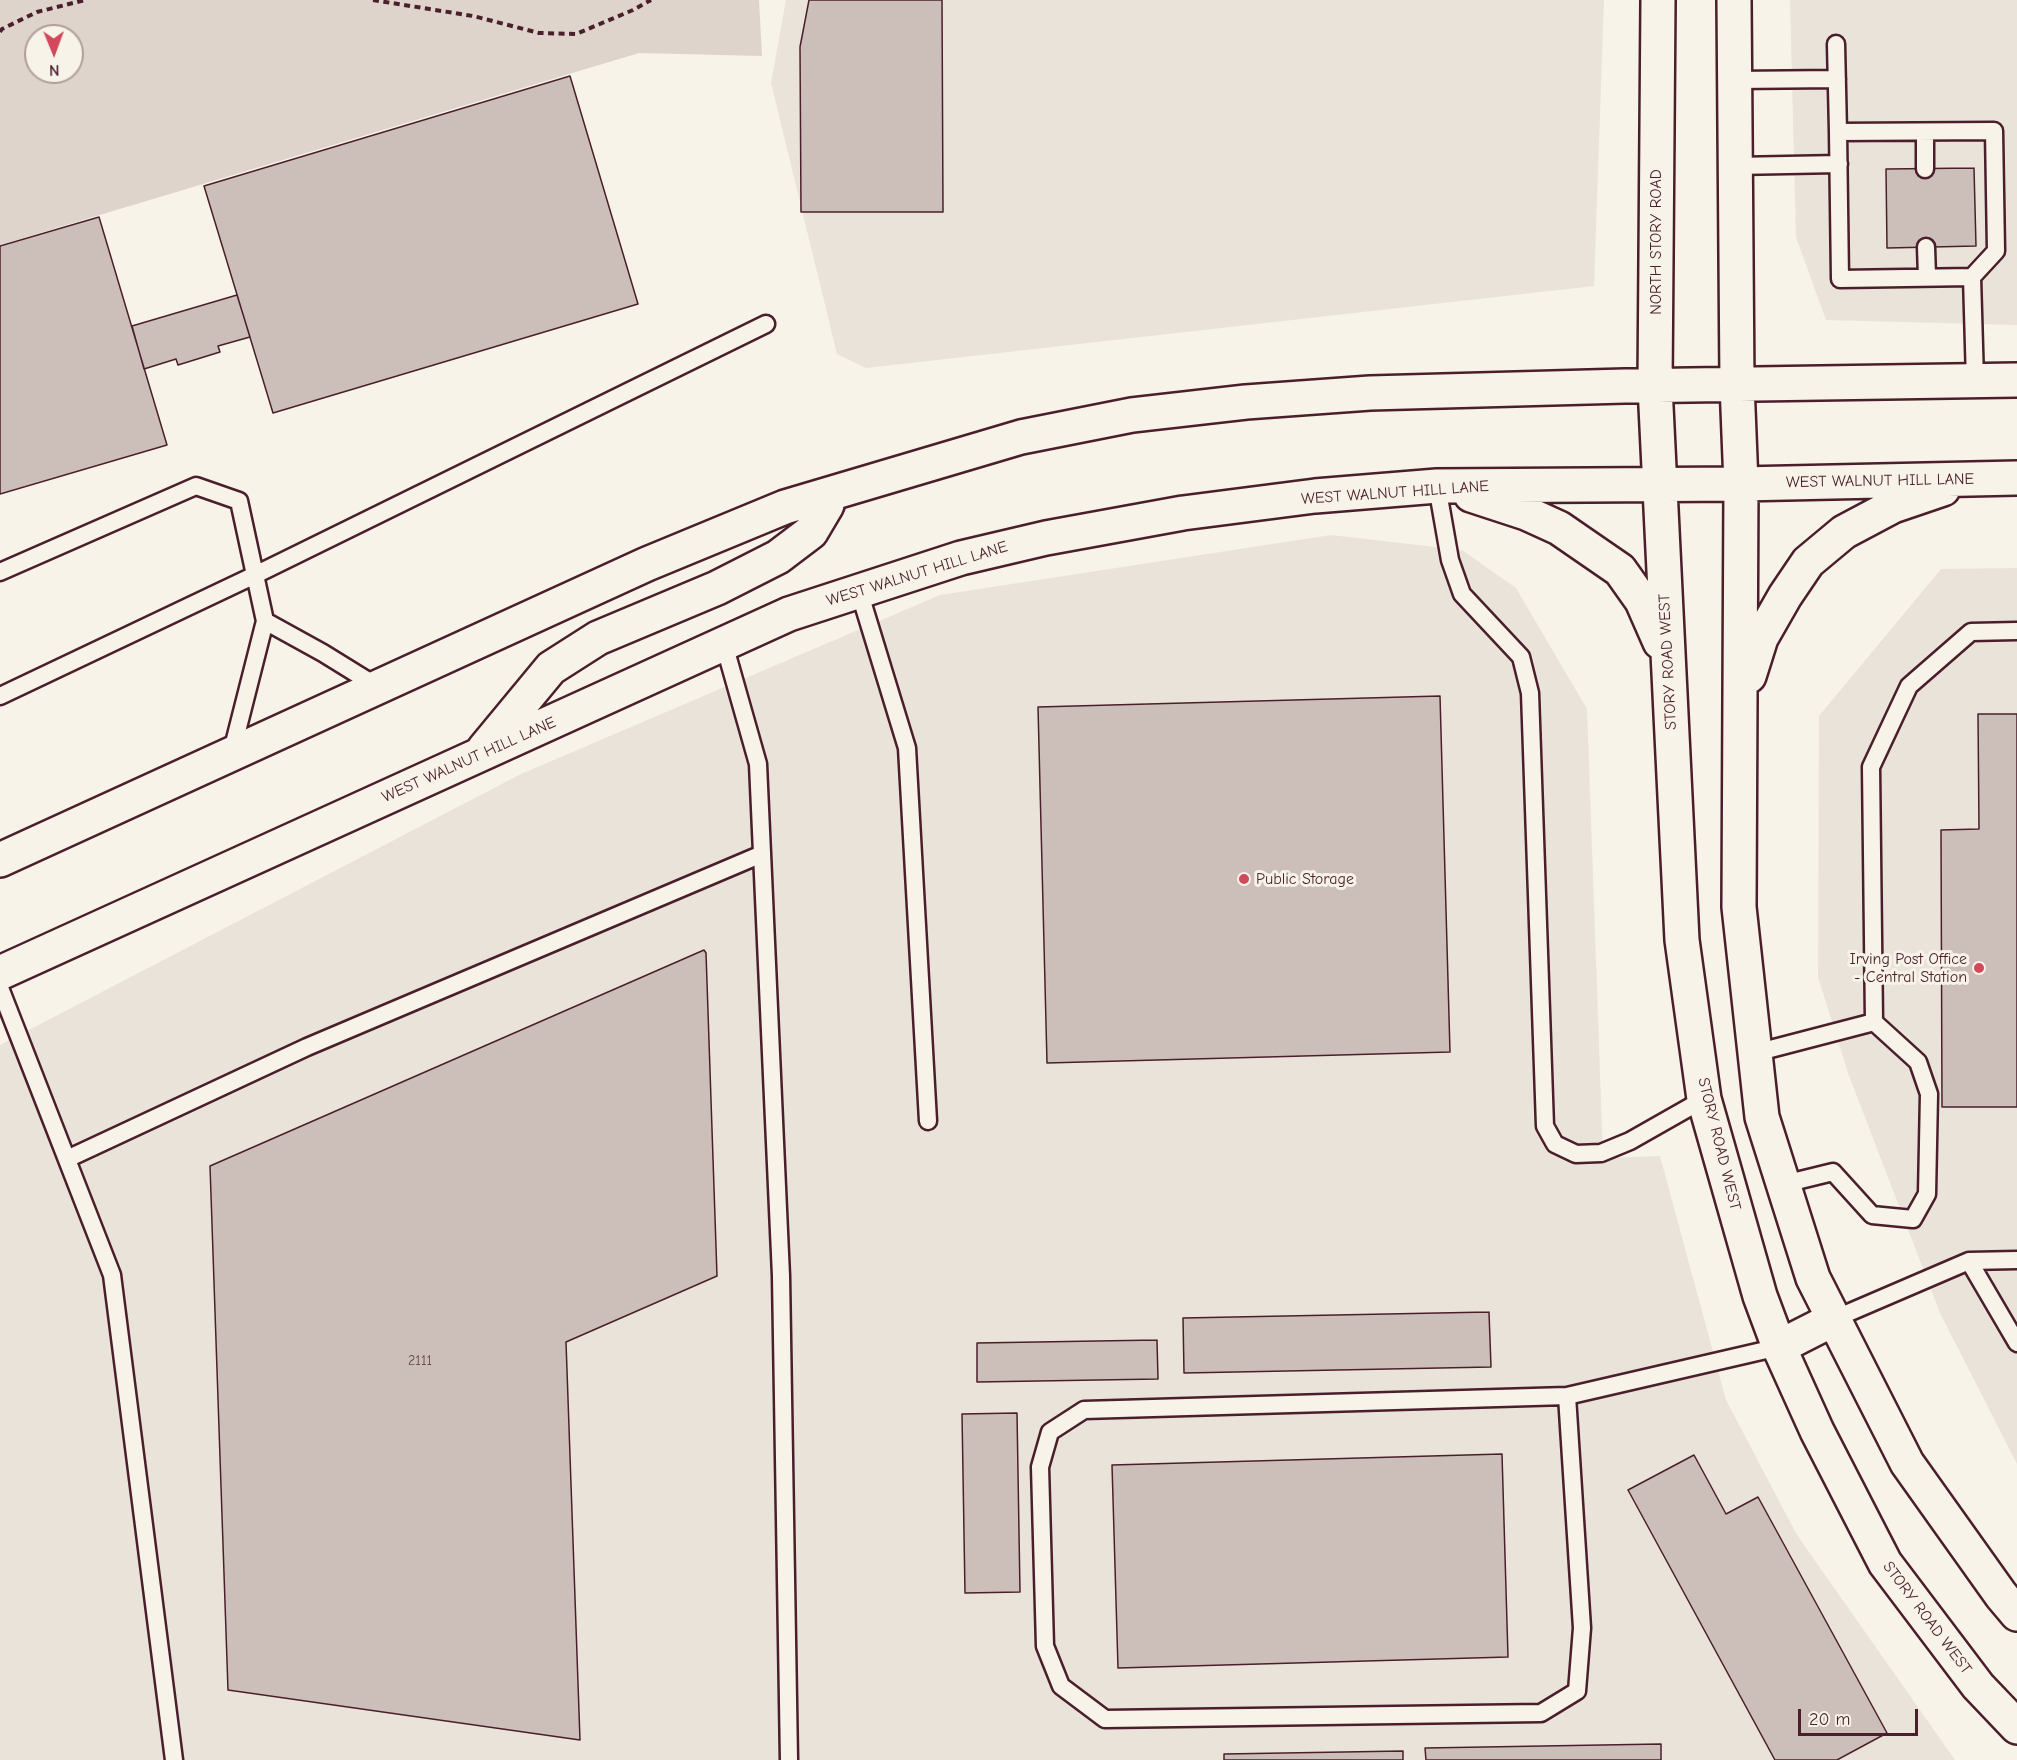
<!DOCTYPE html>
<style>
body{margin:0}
#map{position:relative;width:2017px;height:1760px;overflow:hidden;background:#f7f3e8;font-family:"Comic Neue",sans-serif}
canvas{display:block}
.north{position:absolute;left:24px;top:24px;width:60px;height:60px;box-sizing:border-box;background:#f7f3e8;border:2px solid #b29e9c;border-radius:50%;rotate:179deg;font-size:16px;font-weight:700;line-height:24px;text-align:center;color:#4a1f2b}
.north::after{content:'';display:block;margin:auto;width:21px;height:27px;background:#d1495b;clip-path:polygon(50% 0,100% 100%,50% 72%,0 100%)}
.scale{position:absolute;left:1798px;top:1709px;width:120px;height:27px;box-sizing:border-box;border:3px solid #4a1f2b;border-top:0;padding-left:8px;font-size:18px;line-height:21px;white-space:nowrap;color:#4a1f2b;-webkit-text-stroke:4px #f7f3e8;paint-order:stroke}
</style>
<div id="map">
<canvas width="2017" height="1760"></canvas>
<div class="north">N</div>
<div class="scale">20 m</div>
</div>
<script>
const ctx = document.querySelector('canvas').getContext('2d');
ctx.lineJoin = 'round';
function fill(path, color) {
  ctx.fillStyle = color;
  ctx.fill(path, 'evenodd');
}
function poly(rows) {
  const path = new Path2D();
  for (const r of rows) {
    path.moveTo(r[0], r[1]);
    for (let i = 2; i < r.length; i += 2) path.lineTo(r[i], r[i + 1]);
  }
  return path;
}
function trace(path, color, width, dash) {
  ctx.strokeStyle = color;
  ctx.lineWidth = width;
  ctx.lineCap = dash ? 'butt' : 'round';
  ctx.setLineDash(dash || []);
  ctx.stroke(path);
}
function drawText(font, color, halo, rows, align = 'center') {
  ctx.font = font + ' "Comic Neue",sans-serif';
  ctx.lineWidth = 6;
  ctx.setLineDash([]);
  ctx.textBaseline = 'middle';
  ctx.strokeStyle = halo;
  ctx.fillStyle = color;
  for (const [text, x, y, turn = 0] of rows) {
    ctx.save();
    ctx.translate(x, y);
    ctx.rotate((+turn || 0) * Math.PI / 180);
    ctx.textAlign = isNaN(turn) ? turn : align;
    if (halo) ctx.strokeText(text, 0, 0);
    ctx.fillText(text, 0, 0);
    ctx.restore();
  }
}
fill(poly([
 [786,0,1604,0,1594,286,866,368,837,354,771,83],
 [1790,0,2017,0,2017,325,1826,320,1796,237],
 [1331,535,1462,550,1516,588,1587,709,1603,1158,1660,1156,1726,1400,1797,1535,1955,1760,0,1760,0,1045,521,774,940,595],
 [2017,568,2017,1464,1940,1313,1848,1073,1818,977,1819,716,1941,569]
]), '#eae3da');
fill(poly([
 [0,0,759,0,762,56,639,53,0,245],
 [36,36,72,36,72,72,36,72]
]), '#ded4cc');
const building = poly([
 [809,0,942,0,943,212,801,212,800,47,809,0],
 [570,76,638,304,273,413,204,186,570,76],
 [1974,168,1976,246,1887,248,1886,169,1974,168],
 [99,217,167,445,0,494,0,246,99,217],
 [237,295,250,337,218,346,220,352,178,365,176,359,144,369,132,326,237,295],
 [1440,696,1450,1052,1047,1063,1038,707,1440,696],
 [1978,714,2017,714,2017,1107,1942,1107,1941,830,1979,829,1978,714],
 [704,950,706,953,717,1276,566,1342,580,1740,228,1690,210,1166,704,950],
 [1489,1312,1491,1367,1184,1373,1183,1318,1489,1312],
 [1157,1340,1158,1379,977,1382,977,1343,1157,1340],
 [1017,1413,1020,1592,965,1593,962,1414,1017,1413],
 [1502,1454,1508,1657,1118,1668,1112,1465,1502,1454],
 [1694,1455,1726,1514,1758,1497,1887,1733,1837,1760,1775,1760,1628,1490,1694,1455],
 [1661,1744,1661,1760,1426,1760,1425,1748,1661,1744],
 [1403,1751,1403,1760,1224,1760,1224,1754,1403,1751]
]);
fill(building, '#ccbfb9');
trace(building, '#4a1f2b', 1.5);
const lane = poly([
 [1836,44,1838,132,1994,131,1996,251,1972,277,1975,381],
 [1735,80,1837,79],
 [1838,132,1840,279,1972,277],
 [1925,132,1925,169],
 [1735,166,1839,164],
 [1926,247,1927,277],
 [1437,486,1450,560,1462,594,1521,657,1530,693,1545,1126,1555,1144,1576,1154,1601,1153,1630,1141,1704,1099],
 [0,572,196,486,239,501,265,621,231,755],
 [859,591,907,748,928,1121],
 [265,621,323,653,378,687],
 [724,644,758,764,781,1276,789,1760],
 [0,696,255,575,766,324],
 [0,988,112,1275,174,1760],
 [1755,1053,1874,1022,1871,767,1909,686,1971,632,2017,631],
 [67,1159,307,1047,762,854],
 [1784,1184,1833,1172,1872,1215,1913,1219,1927,1194,1929,1094,1918,1062,1874,1022],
 [1969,1261,2017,1343],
 [1834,1319,1969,1261,2017,1260],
 [1567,1396,1582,1628,1577,1691,1541,1713,1105,1719,1061,1686,1045,1646,1040,1467,1050,1432,1084,1410,1567,1396,1779,1347]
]);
const secondary = poly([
 [1658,0,1655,386,1682,940,1704,1099,1760,1296,1779,1347,1817,1431,1885,1563,1978,1686,2017,1727],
 [1734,0,1737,384,1741,484,1739,907,1762,1117,1813,1278,1907,1463,2001,1595,2017,1614],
 [1471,495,1526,513,1559,528,1620,570,1642,601,1660,642],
 [1749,676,1761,638,1785,596,1808,562,1844,532,1893,506,1943,489],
 [484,749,551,668,598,638,717,588,778,557,811,532,827,505,825,496],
 [0,860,647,564,785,507,1021,437,1132,415,1246,402,1370,393,1625,386,2017,380],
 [0,973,789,614,961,558,1046,538,1183,513,1315,496,1437,486,1741,484,2017,478],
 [1779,1347,1834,1319]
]);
trace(lane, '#4a1f2b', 21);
trace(secondary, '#4a1f2b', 38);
trace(poly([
 [373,0,473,16,539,33,576,34,633,10,651,0],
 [0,32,2,29,37,12,85,0]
]), '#4a1f2b', 4, [6, 4.5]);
trace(lane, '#f7f3e8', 16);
trace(secondary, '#f7f3e8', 33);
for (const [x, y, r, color] of [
 [1244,879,6,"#d1495b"],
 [1979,968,6,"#d1495b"]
]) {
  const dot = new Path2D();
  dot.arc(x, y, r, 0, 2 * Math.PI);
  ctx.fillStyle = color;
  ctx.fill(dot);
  trace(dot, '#f7f3e8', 2);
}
drawText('14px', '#6a474e', null, [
 ["2111",420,1361]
]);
drawText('16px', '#4a1f2b', '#f7f3e8', [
 ["NORTH STORY ROAD",1656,242,-90],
 ["WEST WALNUT HILL LANE",1880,481,-1],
 ["WEST WALNUT HILL LANE",1395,493,-4],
 ["WEST WALNUT HILL LANE",917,574,-17],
 ["STORY ROAD WEST",1668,662,-93],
 ["WEST WALNUT HILL LANE",469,760,-24],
 ["STORY ROAD WEST",1719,1144,76],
 ["STORY ROAD WEST",1927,1618,53]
]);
drawText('16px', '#4a1f2b', '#f7f3e8', [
 ["Public Storage",1256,879],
 ["Irving Post Office",1967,959,"right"],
 ["- Central Station",1967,977,"right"]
], 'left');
</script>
